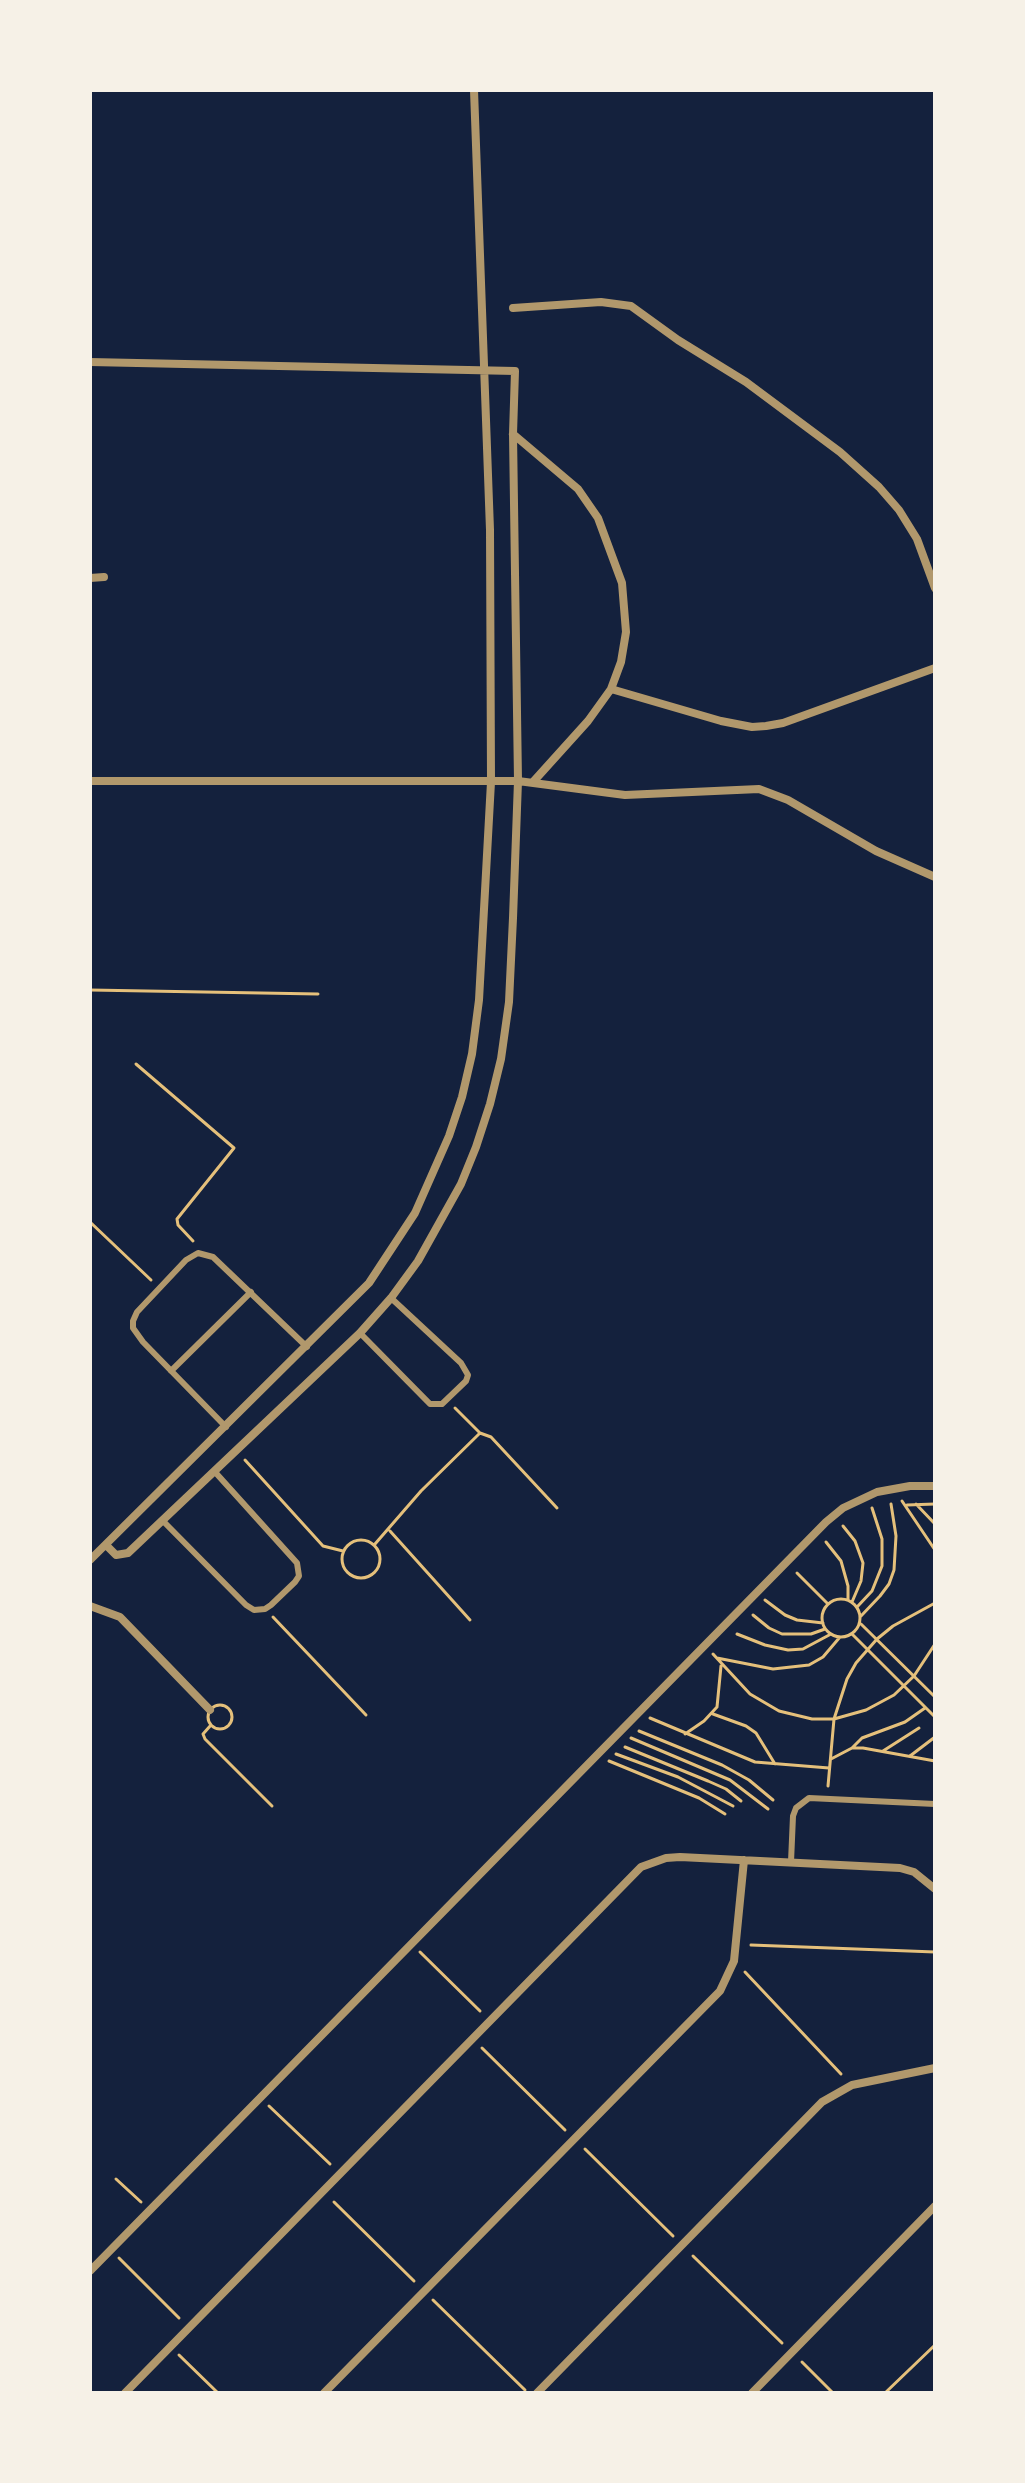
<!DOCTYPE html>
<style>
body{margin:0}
#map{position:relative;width:1025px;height:2483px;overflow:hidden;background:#14213d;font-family:"Open Sans",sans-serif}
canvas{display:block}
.frame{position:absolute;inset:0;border:92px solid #f6f1e7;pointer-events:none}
</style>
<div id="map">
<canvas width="1025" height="2483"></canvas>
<div class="frame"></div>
</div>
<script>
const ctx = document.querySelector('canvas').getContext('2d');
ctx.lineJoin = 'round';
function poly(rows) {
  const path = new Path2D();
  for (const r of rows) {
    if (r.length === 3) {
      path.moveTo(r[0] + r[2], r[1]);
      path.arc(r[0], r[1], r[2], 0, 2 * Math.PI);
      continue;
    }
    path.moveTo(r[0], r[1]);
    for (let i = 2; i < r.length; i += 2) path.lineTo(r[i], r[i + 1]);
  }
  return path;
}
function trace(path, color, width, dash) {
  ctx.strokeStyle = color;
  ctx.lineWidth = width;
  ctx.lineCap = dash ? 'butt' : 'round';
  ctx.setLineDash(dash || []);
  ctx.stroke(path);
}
trace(poly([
 [90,990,318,994],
 [136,1064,234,1148,177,1219,178,1225,193,1241],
 [90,1222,151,1280],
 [455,1408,480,1433],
 [245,1460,323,1546,343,1551],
 [902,1501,935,1550],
 [916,1504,935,1524],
 [907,1505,935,1504],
 [843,1526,855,1541,863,1563,861,1581,852,1602],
 [390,1531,470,1620],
 [361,1559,19],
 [826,1542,841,1561,848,1586,848,1600],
 [375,1544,421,1491,480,1433,491,1437,557,1508],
 [797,1573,828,1604],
 [841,1618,19],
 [765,1600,785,1615,797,1620,823,1623],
 [857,1607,872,1591,882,1566,882,1539,872,1508],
 [753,1615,769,1628,782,1634,811,1634,825,1629],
 [861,1616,880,1596,889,1584,894,1570,896,1536,891,1504],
 [273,1617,366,1715],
 [861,1624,935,1697],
 [737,1634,765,1645,788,1650,803,1649,831,1634],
 [852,1634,935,1717],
 [713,1654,750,1694,779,1711,812,1719,834,1719,866,1710,894,1695,914,1676,935,1644],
 [717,1658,773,1669,809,1665,823,1657,840,1637],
 [220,1717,12],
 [713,1714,746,1726,756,1733,775,1764],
 [650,1718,755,1762,829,1768],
 [211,1725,203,1734,205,1739,272,1806],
 [639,1731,722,1765,749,1780,773,1800],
 [685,1734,704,1721,717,1707,721,1666],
 [631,1738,730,1780,768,1809],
 [625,1747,708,1781,726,1789,741,1801],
 [852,1748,862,1738,905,1722,925,1708],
 [883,1751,919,1728],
 [616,1754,678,1777,733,1806],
 [910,1756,935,1737],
 [831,1759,852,1748,863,1748,935,1761],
 [609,1761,699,1798,725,1814],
 [828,1786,834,1719,847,1679,856,1663,877,1639,893,1626,935,1603],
 [751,1945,935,1952],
 [420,1952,480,2011],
 [745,1972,841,2074],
 [482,2048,565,2130],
 [269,2106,330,2164],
 [585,2149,673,2236],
 [116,2179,141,2202],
 [334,2202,414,2281],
 [693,2256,782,2343],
 [119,2258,179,2318],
 [433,2300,525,2390],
 [179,2355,218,2393],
 [802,2362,833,2393],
 [885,2393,935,2345]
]), '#e5c07b', 3);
trace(poly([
 [360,1333,430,1404,442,1404,466,1381,468,1375,461,1363,391,1298],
 [171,1371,251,1292],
 [226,1427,143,1342,133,1328,133,1321,137,1312,186,1260,198,1253,213,1257,307,1347],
 [163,1521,246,1605,254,1610,265,1609,271,1605,295,1582,299,1576,297,1563,215,1472],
 [791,1862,793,1816,796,1808,809,1798,935,1804]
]), '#b1986c', 6);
trace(poly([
 [513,308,601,302,631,306,678,340,746,382,840,452,879,487,899,510,917,539,935,588],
 [90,362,515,371,513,434,518,781,513,918,509,1002,501,1059,490,1104,476,1147,461,1184,418,1261,391,1298,360,1333,128,1553,116,1555,106,1545],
 [513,434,578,489,598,518,622,583,626,632,621,662,611,689,588,721,533,782],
 [90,578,104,577],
 [611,689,721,721,752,727,766,726,783,723,935,668],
 [90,781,518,781,625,795,759,789,788,800,876,851,935,877],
 [90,1560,369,1283,415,1213,449,1136,462,1097,472,1054,479,1000,491,782,490,530,474,90],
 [90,1606,120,1617,210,1710],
 [90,2271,826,1522,843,1508,877,1492,910,1486,935,1486],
 [125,2393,641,1867,666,1858,680,1857,900,1868,914,1872,935,1889],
 [324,2393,720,1991,734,1961,744,1860],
 [537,2393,822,2102,852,2085,935,2068],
 [752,2393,935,2206]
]), '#b1986c', 8);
</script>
